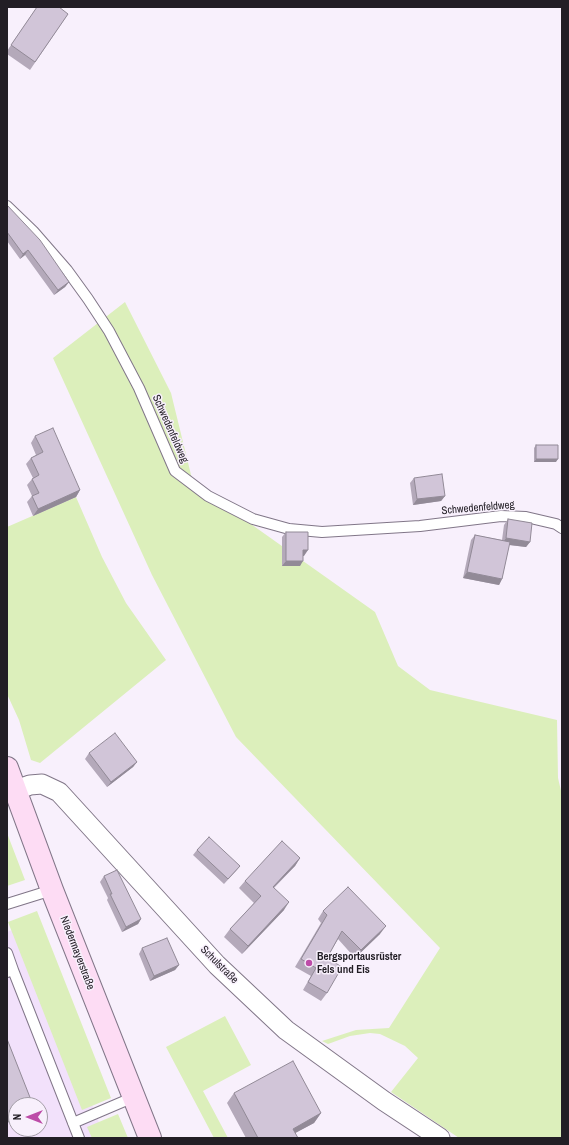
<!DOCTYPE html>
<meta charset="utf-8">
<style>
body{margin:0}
#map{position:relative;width:569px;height:1145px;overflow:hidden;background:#f8f0fc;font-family:"Archivo Narrow",sans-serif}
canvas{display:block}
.frame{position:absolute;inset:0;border:8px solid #221e25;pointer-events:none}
.north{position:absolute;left:8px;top:1097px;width:40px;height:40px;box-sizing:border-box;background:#f8f0fc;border:1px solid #a29ca6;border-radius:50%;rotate:270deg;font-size:11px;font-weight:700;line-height:16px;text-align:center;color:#221e25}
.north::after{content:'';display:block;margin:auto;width:14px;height:18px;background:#bd4ca8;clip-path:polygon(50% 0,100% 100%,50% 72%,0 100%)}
</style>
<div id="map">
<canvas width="569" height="1145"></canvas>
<div class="frame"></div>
<div class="north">N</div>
</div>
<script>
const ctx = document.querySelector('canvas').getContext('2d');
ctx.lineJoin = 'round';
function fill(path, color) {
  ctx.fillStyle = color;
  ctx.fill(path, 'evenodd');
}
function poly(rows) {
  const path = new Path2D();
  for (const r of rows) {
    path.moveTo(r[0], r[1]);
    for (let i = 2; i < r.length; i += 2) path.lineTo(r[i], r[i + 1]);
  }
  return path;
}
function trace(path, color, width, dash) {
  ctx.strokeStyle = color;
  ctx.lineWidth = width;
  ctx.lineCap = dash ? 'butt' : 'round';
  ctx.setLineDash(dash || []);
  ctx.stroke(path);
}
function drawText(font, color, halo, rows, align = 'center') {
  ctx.font = font + ' "Archivo Narrow",sans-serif';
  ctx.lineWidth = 3;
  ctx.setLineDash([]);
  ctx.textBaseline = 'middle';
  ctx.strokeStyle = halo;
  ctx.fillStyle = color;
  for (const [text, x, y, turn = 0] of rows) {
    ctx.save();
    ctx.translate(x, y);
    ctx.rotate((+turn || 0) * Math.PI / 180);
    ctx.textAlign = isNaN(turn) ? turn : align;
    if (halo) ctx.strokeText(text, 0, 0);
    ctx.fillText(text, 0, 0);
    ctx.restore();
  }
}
fill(poly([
 [23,926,105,1138,7,1138,7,932],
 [16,1105,40,1105,40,1129,16,1129]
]), '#f2e1fb');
fill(poly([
 [125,302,171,393,193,483,375,612,398,666,430,690,557,720,558,778,562,795,562,1138,459,1138,391,1092,418,1058,405,1046,380,1034,370,1033,350,1036,328,1044,322,1041,356,1030,389,1028,440,948,236,737,152,575,53,358],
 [76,497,102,557,126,603,166,660,40,763,31,760,19,720,7,694,7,527],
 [7,833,25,880,7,886],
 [37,911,111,1098,82,1110,8,922],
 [225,1016,251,1065,203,1091,228,1138,214,1138,166,1047],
 [118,1114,128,1138,92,1138,87,1127]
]), '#dcefbb');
const service = poly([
 [7,206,33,231,67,270,88,299,109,331,139,388,175,471,208,496,253,519,289,529,322,532,420,526,501,516,526,517,556,524,562,528],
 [7,904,52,890],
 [7,953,13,970,7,972],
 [13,970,79,1138],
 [73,1123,134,1097]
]);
const minor = poly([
 [16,790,30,785,42,784,59,792,217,965,286,1030,384,1101,440,1138]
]);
const secondary = poly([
 [7,768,52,890,150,1138]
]);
trace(service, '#817688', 12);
trace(minor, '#817688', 21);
trace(secondary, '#817688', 24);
trace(service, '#fff', 10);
trace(minor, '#fff', 19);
trace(secondary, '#fddcf4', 22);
fill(poly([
 [37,7,68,14,30,70,7,54,7,51],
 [7,205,69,282,65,287,54,295,25,255,20,259,7,241],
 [35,436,80,490,76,497,33,516,27,502,32,496,27,485,33,478,26,464,31,458,36,455,31,443],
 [536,445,556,462,534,462,534,448],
 [414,478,445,496,441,501,413,505,410,483],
 [508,519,530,542,526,547,509,545,502,579,499,585,463,578,471,540,475,535,502,540,504,525],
 [286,532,304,556,303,556,300,566,282,566,282,537],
 [89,753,137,762,133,767,107,787,85,759],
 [197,850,240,866,236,871,224,884,193,855],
 [300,858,295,866,274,888,284,910,242,954,224,937,230,929,254,903,239,888,245,881],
 [104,876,141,919,138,924,122,932,107,900,108,898,100,882],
 [323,911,380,934,355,958,338,939,327,958,327,993,321,1001,303,990,311,976,295,967,321,923,318,919],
 [142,948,179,965,175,970,150,981,139,954],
 [234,1093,321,1113,314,1123,295,1133,298,1138,246,1138,227,1103]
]), '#b4a9ba');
fill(poly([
 [28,250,25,255,20,259,23,254],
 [69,282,65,287,54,295,58,290],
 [536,459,558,459,556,462,534,462],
 [80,490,76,497,33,516,38,509],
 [445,496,441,501,413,505,417,499],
 [506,538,530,542,526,547,502,544],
 [303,550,308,550,304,556,300,556],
 [286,561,303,561,300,566,282,566],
 [467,572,502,579,499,585,463,578],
 [137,762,133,767,107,787,111,782],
 [300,858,295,866,267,894,273,887],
 [289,902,284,910,242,954,248,946],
 [141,919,138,924,122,932,126,927],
 [386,926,380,934,355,958,361,950],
 [179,965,175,970,150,981,154,976],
 [16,1112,16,1119,7,1123,7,1116],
 [321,1113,314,1123,286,1138,293,1129]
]), '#928a97');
const building = poly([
 [37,7,59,7,68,14,35,62,11,45,37,7],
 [7,205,40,240,69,282,58,290,28,250,23,254,7,232,7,205],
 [53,428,80,490,38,509,32,496,39,493,32,479,39,475,31,458,43,452,35,436,53,428],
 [536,445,558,445,558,459,536,459,536,445],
 [442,474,445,496,417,499,414,478,442,474],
 [508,519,532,523,530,542,506,538,508,519],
 [286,532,308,532,308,550,303,550,303,561,286,561,286,532],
 [475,535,510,542,502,579,467,572,475,535],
 [115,733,137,762,111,782,89,753,115,733],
 [209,837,240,866,228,879,197,850,209,837],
 [282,841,300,858,273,887,289,902,248,946,230,929,261,896,245,881,282,841],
 [117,870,141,919,126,927,110,894,112,894,104,876,117,870],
 [348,887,386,926,361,950,342,931,327,958,342,967,327,993,308,982,316,968,301,959,327,915,323,911,348,887],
 [167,938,179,965,154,976,142,948,167,938],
 [7,1039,33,1105,16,1105,16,1112,7,1116,7,1039],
 [293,1061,321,1113,293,1129,298,1138,258,1138,234,1093,293,1061]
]);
fill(building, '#d1c5d8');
trace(building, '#928a97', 1);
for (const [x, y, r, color] of [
 [309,963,4,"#bd4ca8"]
]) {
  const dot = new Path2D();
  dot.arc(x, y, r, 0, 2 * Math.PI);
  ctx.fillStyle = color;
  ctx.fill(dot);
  trace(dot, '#f8f0fc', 1.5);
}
drawText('11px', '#221e25', '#f8f0fc', [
 ["Schwedenfeldweg",170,429,66],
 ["Schwedenfeldweg",478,508,-5],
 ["Niedermayerstraße",77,953,69],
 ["Schulstraße",219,965,45]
]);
drawText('bold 11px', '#221e25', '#f8f0fc', [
 ["Bergsportausrüster",317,957],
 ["Fels und Eis",317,970]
], 'left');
</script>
